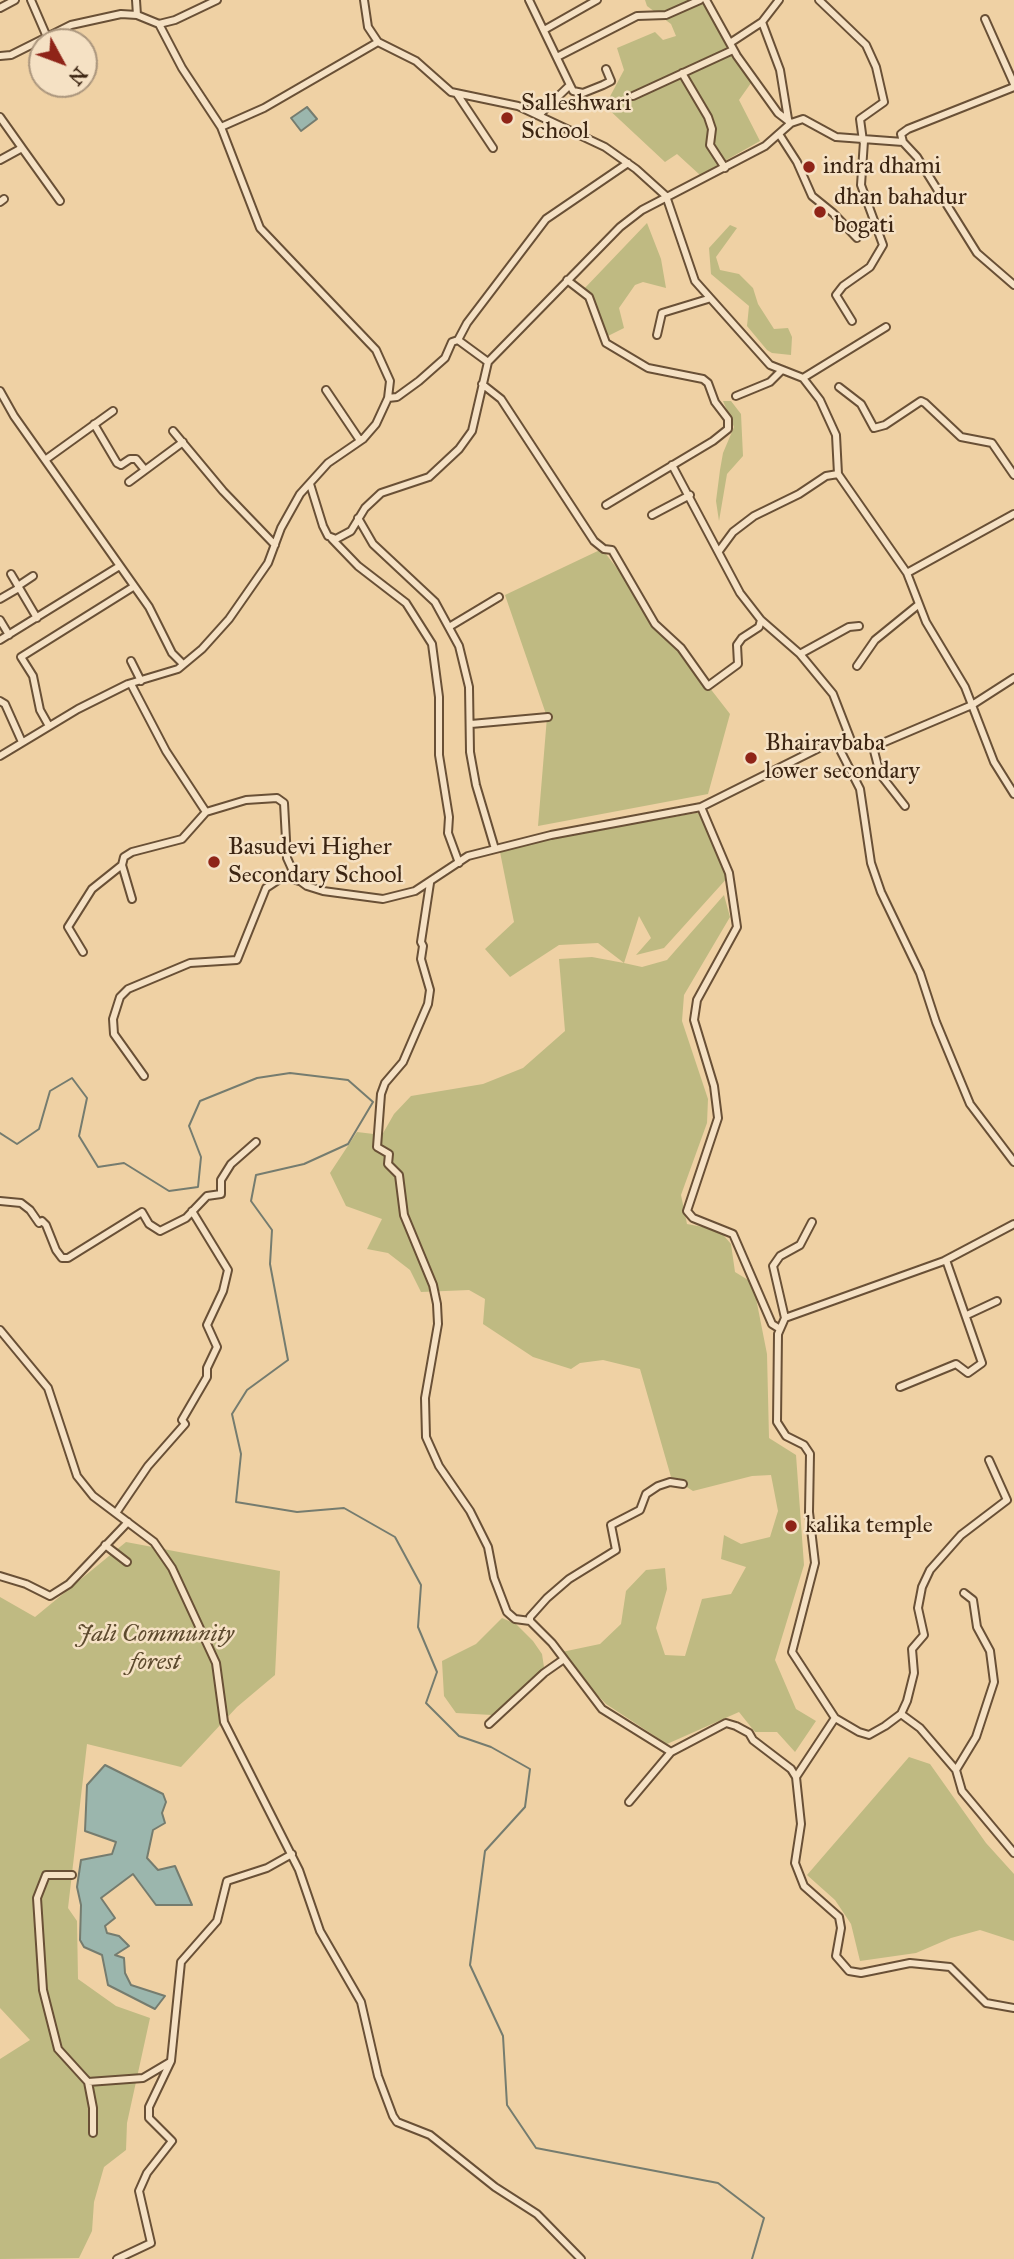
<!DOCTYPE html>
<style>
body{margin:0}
#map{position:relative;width:1014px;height:2259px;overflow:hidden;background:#efd1a4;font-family:"IM FELL Great Primer",serif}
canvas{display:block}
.north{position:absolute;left:28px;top:28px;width:70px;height:70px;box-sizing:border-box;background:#f5e1c4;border:2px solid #ab967d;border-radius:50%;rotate:131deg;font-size:19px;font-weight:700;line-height:28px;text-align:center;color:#3c2512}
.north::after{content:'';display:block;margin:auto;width:24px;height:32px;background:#8f2418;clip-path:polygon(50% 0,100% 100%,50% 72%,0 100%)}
</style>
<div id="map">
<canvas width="1014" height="2259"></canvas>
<div class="north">N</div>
</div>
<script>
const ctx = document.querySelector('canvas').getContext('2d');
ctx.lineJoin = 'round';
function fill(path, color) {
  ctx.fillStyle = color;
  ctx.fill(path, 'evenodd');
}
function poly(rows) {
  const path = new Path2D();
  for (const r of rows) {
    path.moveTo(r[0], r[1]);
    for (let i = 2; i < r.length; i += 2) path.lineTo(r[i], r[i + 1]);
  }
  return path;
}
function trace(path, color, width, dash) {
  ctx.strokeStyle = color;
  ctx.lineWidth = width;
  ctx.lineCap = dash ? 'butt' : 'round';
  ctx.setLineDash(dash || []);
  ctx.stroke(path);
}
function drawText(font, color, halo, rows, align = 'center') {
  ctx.font = font + ' "IM FELL Great Primer",serif';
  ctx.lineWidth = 5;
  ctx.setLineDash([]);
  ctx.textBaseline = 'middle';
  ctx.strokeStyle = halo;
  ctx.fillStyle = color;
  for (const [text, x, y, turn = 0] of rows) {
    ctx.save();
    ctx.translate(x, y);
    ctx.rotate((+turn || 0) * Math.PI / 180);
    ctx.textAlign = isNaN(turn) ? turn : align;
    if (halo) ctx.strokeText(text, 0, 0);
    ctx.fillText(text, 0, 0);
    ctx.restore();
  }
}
fill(poly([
 [645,0,702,0,751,83,739,100,760,141,700,175,677,154,665,162,605,106,624,70,617,48,655,32,663,40,676,36,671,24,647,6],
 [647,223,661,259,666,288,643,282,635,285,619,308,624,328,606,337,592,293,582,291],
 [730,225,737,228,716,257,720,270,739,274,753,288,758,304,774,329,788,328,792,337,791,355,772,353,767,350,747,326,749,306,711,274,709,248],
 [723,401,731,401,741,414,743,456,727,474,719,521,716,501,720,470,723,453,734,427],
 [602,549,730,714,708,794,538,826,547,717,505,595],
 [702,812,729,876,664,948,636,955,651,938,639,916,624,963,642,967,667,960,724,895,730,917,684,995,682,1021,708,1099,707,1123,681,1195,687,1224,719,1230,731,1244,735,1272,753,1283,767,1354,769,1438,796,1455,804,1565,775,1660,796,1709,816,1721,795,1752,777,1732,755,1732,739,1712,667,1744,606,1704,557,1653,600,1644,621,1624,626,1591,646,1570,665,1568,667,1589,656,1628,665,1655,685,1656,702,1599,731,1594,746,1567,721,1559,724,1535,741,1544,770,1537,778,1511,771,1475,752,1476,693,1491,671,1477,640,1369,603,1360,580,1363,571,1369,533,1357,483,1324,485,1299,469,1290,421,1292,410,1270,388,1253,367,1249,382,1219,346,1206,330,1173,357,1132,382,1135,394,1114,411,1096,483,1084,523,1068,565,1031,559,959,592,957,624,963,598,943,559,945,510,977,485,949,514,922,499,847],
 [126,1542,280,1571,275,1675,237,1707,181,1767,87,1744,68,1908,77,1921,78,1979,116,2006,150,2018,127,2123,126,2150,104,2167,94,2202,92,2231,79,2258,0,2259,0,2059,30,2040,0,2008,0,1597,35,1617],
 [502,1618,516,1624,533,1641,542,1654,544,1667,536,1679,492,1715,456,1713,444,1696,442,1661,476,1644],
 [909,1757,930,1764,986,1843,1014,1874,1014,1941,980,1930,951,1938,916,1953,860,1961,851,1924,835,1900,807,1875]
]), '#bfba82');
const water = poly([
 [307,107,317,119,301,131,291,118,307,107],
 [105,1765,163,1794,166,1802,162,1813,165,1823,153,1830,147,1858,158,1870,175,1866,192,1905,156,1905,133,1874,101,1898,115,1918,105,1926,107,1933,119,1936,129,1946,115,1955,124,1958,125,1973,131,1985,165,1996,155,2009,108,1985,102,1955,84,1947,80,1940,81,1905,77,1887,81,1860,112,1854,116,1842,85,1831,87,1785,105,1765]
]);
fill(water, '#9bb6ad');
trace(water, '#757c6f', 2);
trace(poly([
 [0,1133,17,1144,39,1129,50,1091,72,1078,87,1098,79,1136,98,1167,124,1163,169,1191,198,1187,201,1157,189,1126,200,1101,257,1078,290,1073,348,1080,373,1102,348,1144,304,1164,256,1175,251,1201,272,1230,270,1264,288,1360,247,1390,232,1414,241,1454,236,1502,297,1512,344,1508,395,1537,421,1585,418,1627,437,1672,426,1703,459,1736,491,1747,530,1769,525,1807,485,1851,470,1965,503,2036,507,2105,536,2148,718,2183,764,2218,752,2259]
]), '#757c6f', 2);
const minor = poly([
 [31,0,47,37],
 [136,0,137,15],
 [364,0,368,27,378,42,416,61,451,92,518,106,605,147,636,169,666,196,695,281,770,365,803,378,820,400,836,435,838,474,907,573,926,622,965,687,994,762,1014,794],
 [529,0,570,85,539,115],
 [706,0,737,56,778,113,791,123],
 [819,0,866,45,876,67,884,102,860,119,863,141],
 [0,8,15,0],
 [985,19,1014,84],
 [762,22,780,70,788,119],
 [159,24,175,20,217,0],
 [544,30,597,0],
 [730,43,762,22,779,0],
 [0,56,11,55,71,25,121,14,137,15,159,24,182,68,221,127,260,228,376,350,390,381,388,398,376,424,363,439,328,463,300,494,281,528,268,563,229,619,202,649,178,669,128,684,78,709,0,756],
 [557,57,637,16,666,15,700,0],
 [682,73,708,117,712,129,710,145,725,168],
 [570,85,573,91,583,93,603,85,611,81,606,69],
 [457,94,493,148],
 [633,96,733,50],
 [0,117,22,148,0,160],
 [221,127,264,108,378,42],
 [779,134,797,162,812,196,833,213,857,238],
 [903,142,901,134,908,129,1014,87],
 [22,148,60,201],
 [0,202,4,199],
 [567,280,589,297,606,343,648,368,703,379,708,383,715,402,728,419,728,429,713,441,606,505],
 [852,321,836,295,843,286,870,267,883,245,861,185,864,141],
 [657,335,662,313,708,299],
 [488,362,458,340,467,323,546,219,628,163],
 [803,378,886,327],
 [482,384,501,399,594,541,604,549,612,550,655,624,681,648,708,686,738,664,737,645,742,638,759,627,761,620],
 [839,387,861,404,874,428,885,425,921,401,925,403,961,437,992,443,1014,475],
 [326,390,359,439,363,439],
 [0,391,14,416,149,607,172,653,183,664],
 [736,396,770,382,781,371],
 [388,398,397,397,419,381,445,358,452,342,458,340],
 [94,424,117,463,121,465,130,459,136,459,145,470],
 [173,431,223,491,275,545],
 [45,460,113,411],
 [672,465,740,593,761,620,800,654,833,694,852,743],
 [129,482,183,442],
 [310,484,323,526,328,536,336,539,351,531,365,508,381,493,429,477,459,449,472,431,488,362,620,227,642,210,765,146,791,123,803,119,836,137,903,142,917,157,977,253,1014,285],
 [652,515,690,495],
 [358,518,373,544,435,602,459,646,469,687,470,752,476,785,495,849],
 [332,539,358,566,406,603,432,644,439,697,439,755,449,817,448,833,459,863],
 [719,551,733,532,754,516,799,494,826,476,838,474],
 [907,573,1014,514],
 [11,574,37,618],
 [18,586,33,576],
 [0,599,19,588],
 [0,620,9,635],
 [449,627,499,597],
 [0,640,118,567],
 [800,654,849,627,859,626],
 [131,661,141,681],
 [857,666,875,640,918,605],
 [131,684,166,751,206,812,246,800,277,798,284,803,287,858,296,878,307,886,323,891,383,899,415,891,468,856,551,835,701,807,821,747,852,743,873,747,972,705,1014,678],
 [0,701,5,704,22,742],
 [471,724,548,717],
 [49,726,40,710,33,676,21,657,133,587],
 [837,744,860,789,871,863,881,892,920,973,936,1022,970,1104,1014,1162],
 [873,747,880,774,905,806],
 [701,807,729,873,737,927,697,1000,694,1020,714,1086,718,1118,687,1211,693,1218,733,1234,772,1324,780,1329],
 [122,865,132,899],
 [430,883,421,942,423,946,421,959,430,990,428,1004,403,1062,385,1083,381,1094,377,1147,389,1154,388,1164,399,1175,404,1215,433,1285,437,1304,438,1324,425,1398,426,1437,439,1466,470,1511,488,1547,494,1578,507,1612,515,1619,530,1621,552,1643,602,1709,671,1752,726,1723,736,1726,749,1733,753,1740,791,1769,796,1777],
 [83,952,68,927,92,889,122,865,124,857,132,852,182,839,206,812],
 [144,1076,114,1034,113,1019,120,997,128,989,190,963,237,960,266,888,284,876,299,881],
 [0,1201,21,1203,30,1210,39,1223,42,1221,46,1225,56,1250,62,1258,68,1258,142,1212,149,1224,160,1231,186,1218,207,1196,221,1194,221,1180,231,1164,256,1142],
 [967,1315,997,1301],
 [785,1318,773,1266,780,1256,800,1245,812,1222],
 [0,1330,48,1388,77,1476,93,1496,154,1542,172,1568,216,1663,224,1722,299,1870,320,1931,361,2002,378,2076,393,2116,397,2122,430,2135,495,2187,537,2214,581,2259],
 [900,1387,956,1364,968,1373,982,1363,946,1260],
 [989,1460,1007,1500,961,1535,930,1570,922,1587,918,1608,924,1635,912,1649,914,1673,907,1701,901,1714,885,1726,869,1735,859,1732,835,1718,792,1652,815,1563,809,1512,810,1454,804,1445,786,1436,777,1422,778,1334,785,1318,944,1261,1014,1224],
 [116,1513,148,1466,185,1424,182,1420,207,1377,207,1368,217,1347,207,1325,223,1291,228,1270,192,1211],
 [105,1545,127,1562],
 [0,1576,26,1584,50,1596,69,1584,128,1522],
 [964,1593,973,1600,977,1627,990,1651,994,1682,976,1737,956,1770,962,1791,1014,1853],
 [530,1621,530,1617,547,1598,569,1579,616,1550,611,1525,640,1510,646,1494,658,1486,670,1482,683,1484],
 [901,1714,920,1728,956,1770],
 [835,1718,796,1777,801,1824,795,1863,804,1886,839,1917,841,1928,836,1956,849,1971,861,1973,910,1963,950,1967,986,2003,1014,2008],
 [489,1724,544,1673,564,1659],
 [629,1802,671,1752],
 [72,1875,46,1875,37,1898,43,1990,58,2049,88,2082,143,2078,170,2062],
 [88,2082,93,2108,93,2133],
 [117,2259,151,2243,139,2191,147,2173,172,2141,149,2118,149,2107,171,2061,181,1962,217,1921,227,1881,267,1868,292,1854]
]);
trace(minor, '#695036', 10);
trace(minor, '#f5e1c4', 6);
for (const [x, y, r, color] of [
 [507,118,7,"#8f2418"],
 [809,167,7,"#8f2418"],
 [820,212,7,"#8f2418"],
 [751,758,7,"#8f2418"],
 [214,862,7,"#8f2418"],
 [791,1526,7,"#8f2418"]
]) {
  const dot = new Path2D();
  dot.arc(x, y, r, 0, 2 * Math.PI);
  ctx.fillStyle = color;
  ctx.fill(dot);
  trace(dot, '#f5e1c4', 2.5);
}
drawText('24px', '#3c2512', '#f5e1c4', [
 ["Salleshwari",521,104],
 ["School",521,132],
 ["indra dhami",823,167],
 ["dhan bahadur",834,198],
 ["bogati",834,226],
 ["Bhairavbaba",765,744],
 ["lower secondary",765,772],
 ["Basudevi Higher",228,848],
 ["Secondary School",228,876],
 ["kalika temple",805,1526]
], 'left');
drawText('italic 24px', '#5d4a2e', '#f5e1c4', [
 ["Jali Community",155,1635],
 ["forest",155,1663]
]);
</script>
